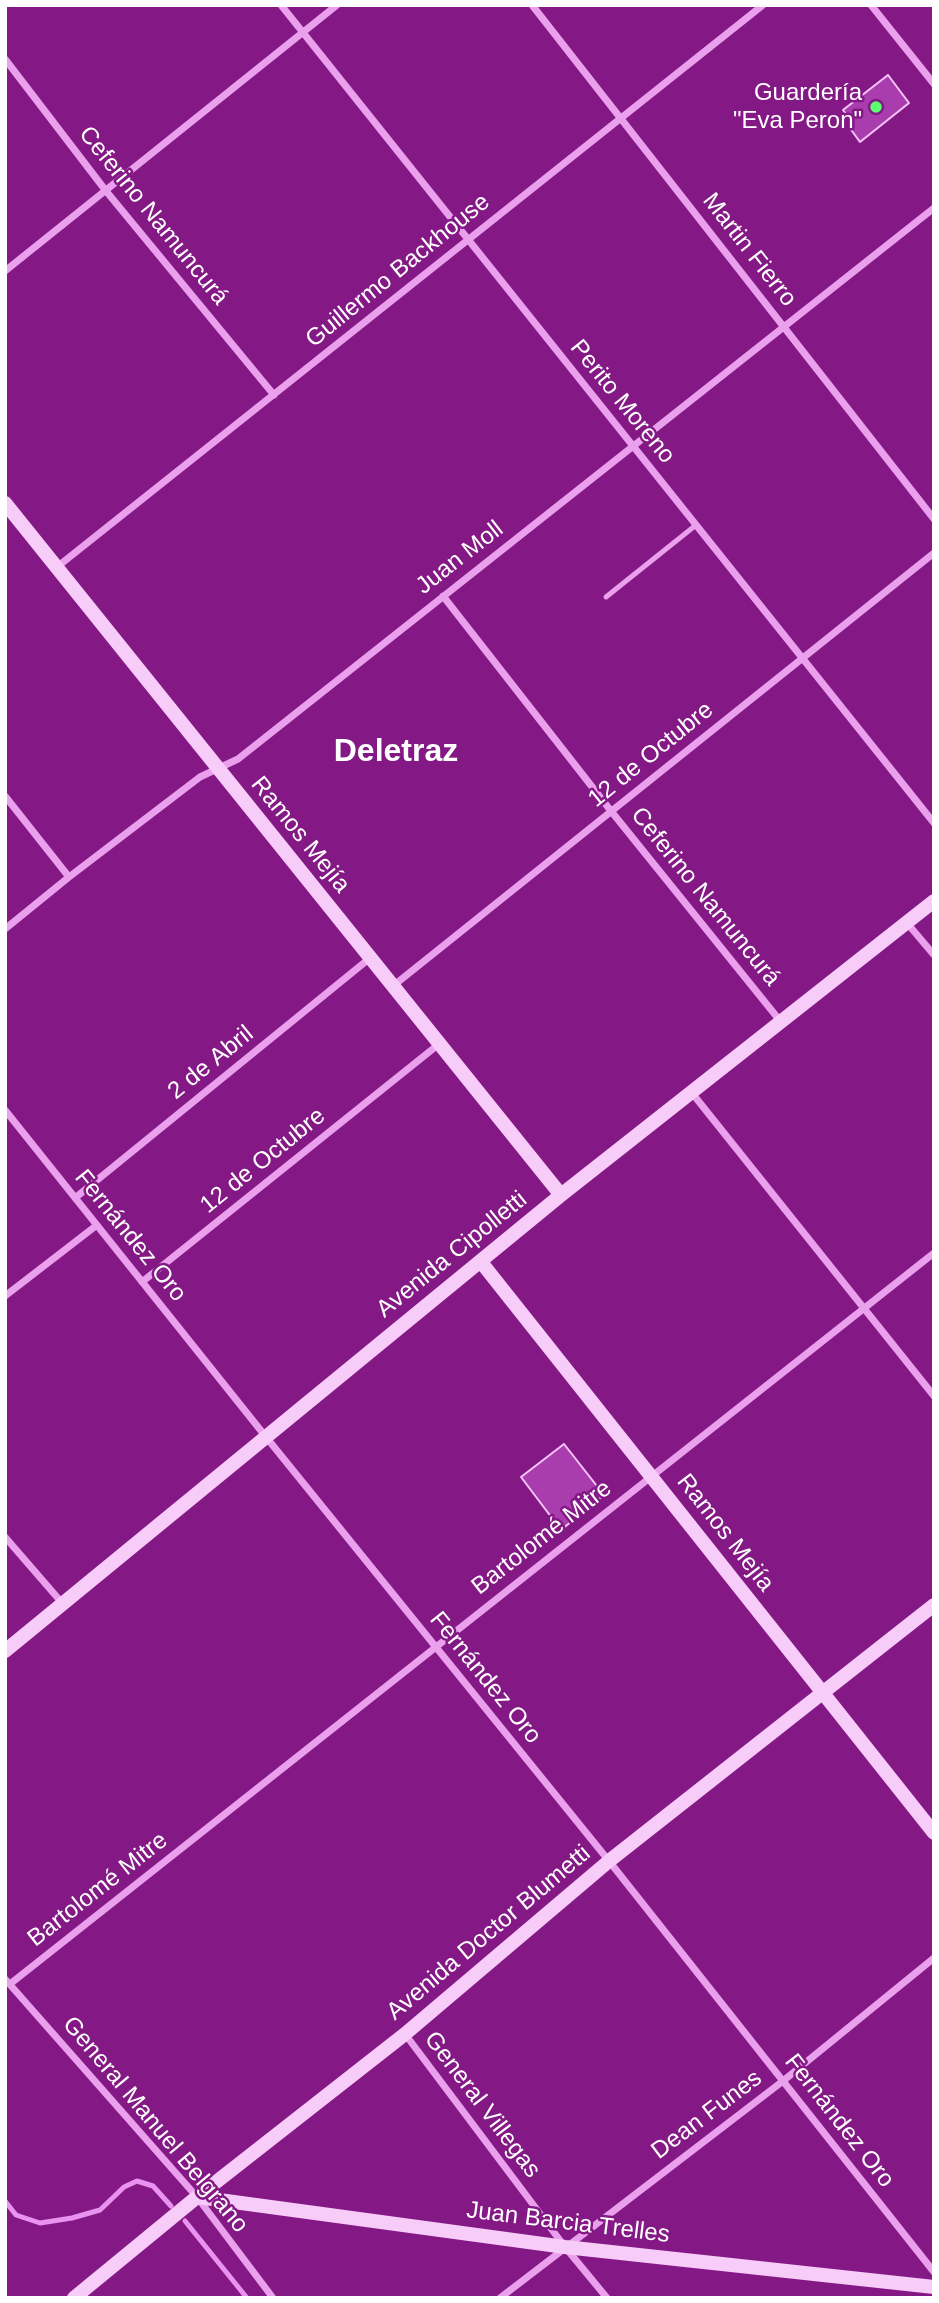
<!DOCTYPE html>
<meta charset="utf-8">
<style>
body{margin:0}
#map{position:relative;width:939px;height:2303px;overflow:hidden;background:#841986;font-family:Helvetica,sans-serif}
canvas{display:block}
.frame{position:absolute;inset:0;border:7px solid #fff;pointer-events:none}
</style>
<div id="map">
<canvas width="939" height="2303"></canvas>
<div class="frame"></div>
</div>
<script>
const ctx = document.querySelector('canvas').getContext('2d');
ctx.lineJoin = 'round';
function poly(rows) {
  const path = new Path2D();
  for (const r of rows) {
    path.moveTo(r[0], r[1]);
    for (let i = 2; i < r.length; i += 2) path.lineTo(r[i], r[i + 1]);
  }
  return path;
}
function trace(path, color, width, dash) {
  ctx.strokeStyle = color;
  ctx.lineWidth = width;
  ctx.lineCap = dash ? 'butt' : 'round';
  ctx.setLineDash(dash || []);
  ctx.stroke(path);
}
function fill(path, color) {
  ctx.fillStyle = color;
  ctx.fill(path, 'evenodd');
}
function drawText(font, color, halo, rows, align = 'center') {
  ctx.font = font + ' Helvetica,sans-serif';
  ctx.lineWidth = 5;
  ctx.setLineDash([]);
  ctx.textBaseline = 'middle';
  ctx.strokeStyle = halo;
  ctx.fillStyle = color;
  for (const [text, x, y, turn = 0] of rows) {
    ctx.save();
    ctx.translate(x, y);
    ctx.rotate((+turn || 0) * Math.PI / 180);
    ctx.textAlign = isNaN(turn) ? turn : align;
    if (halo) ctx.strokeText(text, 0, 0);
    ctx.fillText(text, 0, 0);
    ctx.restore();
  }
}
trace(poly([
 [5,2201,16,2215,40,2223,72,2218,100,2210,124,2187,137,2181,153,2186,171,2206],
 [185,2221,247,2298]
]), '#ea92ef', 5);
const building = poly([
 [888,75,909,103,860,142,849,127,853,124,843,110,888,75],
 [564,1444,604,1495,561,1530,521,1477,564,1444]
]);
fill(building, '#aa3dae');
trace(building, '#f7c5f9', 2);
trace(poly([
 [606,597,696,525]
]), '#eaa0ed', 5);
trace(poly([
 [281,5,934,823],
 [532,5,934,519],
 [871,5,934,84],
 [5,59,106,191,274,395],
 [5,271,337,5],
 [57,567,763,5],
 [443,596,611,811,781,1022],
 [5,796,69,877],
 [907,923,934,955],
 [5,929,69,877,200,777,238,759,934,208],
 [393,986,934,553],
 [692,1093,934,1396],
 [5,1110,266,1437,609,1861,934,2272],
 [75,1198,370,958],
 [142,1282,439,1044],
 [5,1296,97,1225],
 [5,1537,63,1604],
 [5,1979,197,2197,273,2298],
 [10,1984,934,1253],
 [405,2034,565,2247,607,2298],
 [500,2298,783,2081,934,1958]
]), '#eaa0ed', 7);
trace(poly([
 [5,503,561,1195],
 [481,1262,934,1833],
 [5,1651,561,1195,934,901],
 [197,2197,565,2247,934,2287],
 [74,2298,197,2197,405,2034,609,1861,934,1605]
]), '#f8ccf9', 14);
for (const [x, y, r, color] of [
 [876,107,7,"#5bff70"]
]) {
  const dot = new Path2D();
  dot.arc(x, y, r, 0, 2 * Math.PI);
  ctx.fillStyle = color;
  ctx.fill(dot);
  trace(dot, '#841986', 2.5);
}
drawText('24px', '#fff', '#841986', [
 ["Guardería",862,93],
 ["\"Eva Peron\"",862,121]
], 'right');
drawText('24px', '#fff', '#841986', [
 ["Ceferino Namuncurá",153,216,51],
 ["Martin Fierro",749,250,52],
 ["Guillermo Backhouse",398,271,-39],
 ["Perito Moreno",622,402,51],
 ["Juan Moll",460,558,-38],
 ["12 de Octubre",651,755,-39],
 ["Ramos Mejía",300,835,51],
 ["Ceferino Namuncurá",705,897,51],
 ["2 de Abril",211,1063,-39],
 ["12 de Octubre",263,1161,-39],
 ["Fernández Oro",130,1236,51],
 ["Avenida Cipolletti",452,1255,-39],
 ["Ramos Mejía",725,1533,52],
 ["Bartolomé Mitre",542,1538,-38],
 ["Fernández Oro",485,1678,51],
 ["Bartolomé Mitre",98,1890,-38],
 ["Avenida Doctor Blumetti",489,1933,-40],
 ["General Villegas",482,2105,53],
 ["Dean Funes",707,2115,-37],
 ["Fernández Oro",839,2121,52],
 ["General Manuel Belgrano",155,2125,50],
 ["Juan Barcia Trelles",568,2223,7]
]);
drawText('bold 32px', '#fff', '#841986', [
 ["Deletraz",396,752]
]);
</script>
